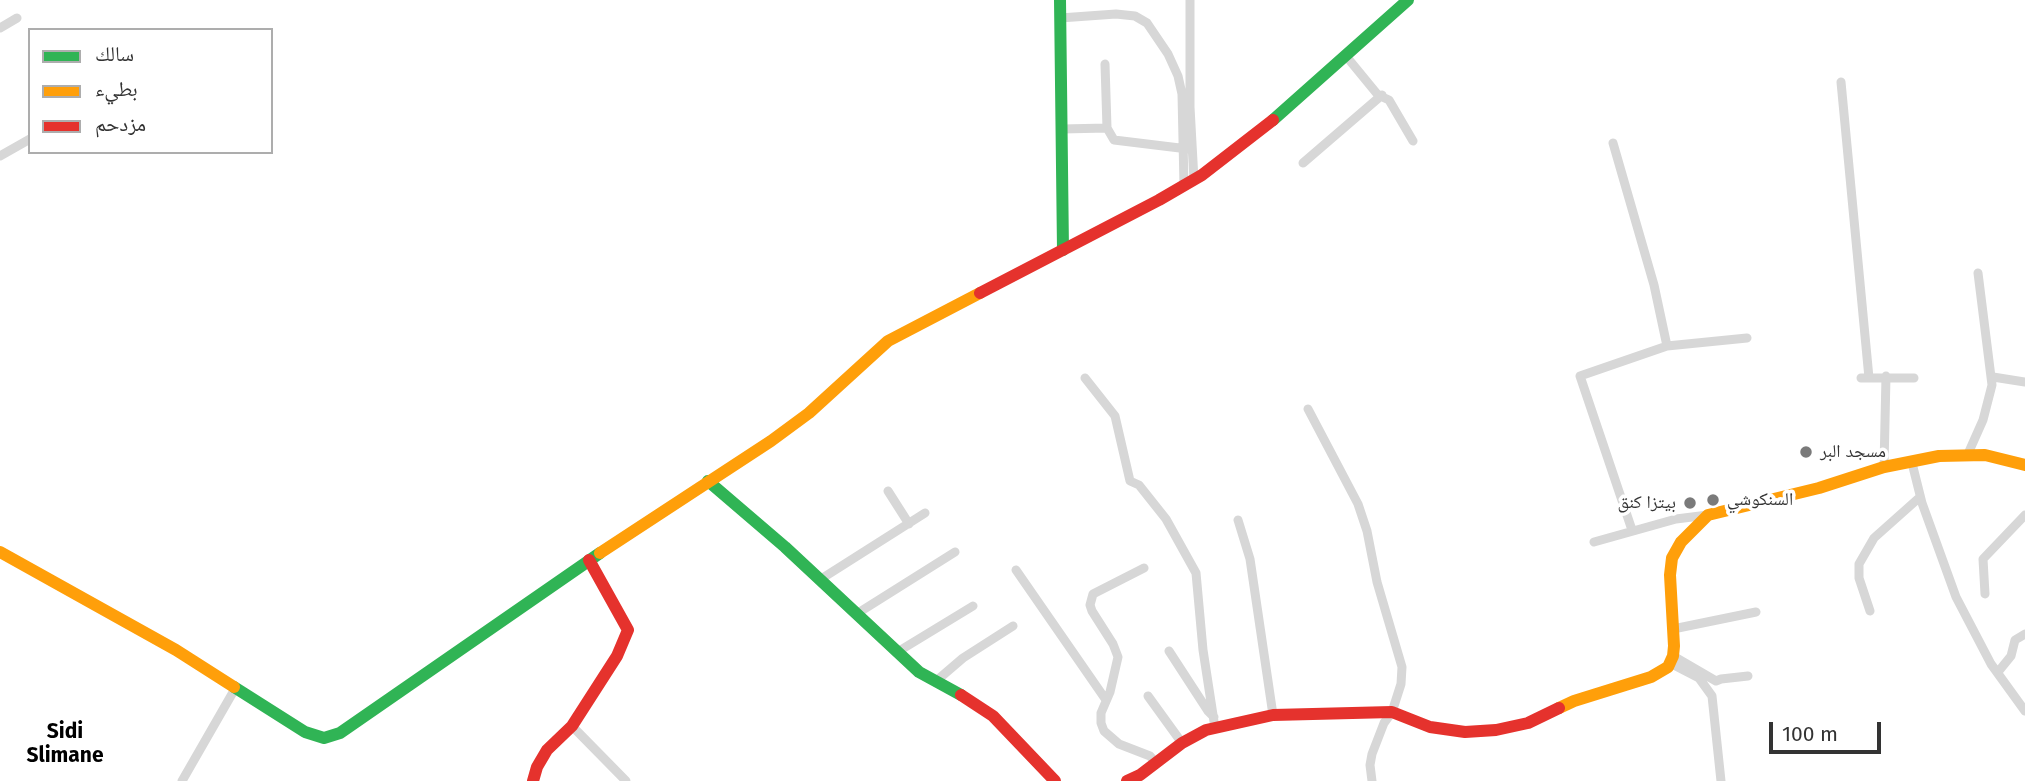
<!DOCTYPE html>
<meta charset="utf-8">
<style>
body{margin:0}
#map{position:relative;width:2025px;height:781px;overflow:hidden;background:#fff;font-family:"Fira Sans","Noto Naskh Arabic",sans-serif}
canvas{display:block}
.legend{position:absolute;left:28px;top:28px;width:245px;height:126px;box-sizing:border-box;background:#fff;border:2px solid #adadad;margin:0;padding:9px 12px;list-style:none;font-size:21px;color:#333}
.legend li{display:flex;align-items:center;gap:14px;height:35px}
.legend b{width:35px;border:2px solid #adadad}
.scale{position:absolute;left:1769px;top:722px;width:112px;height:32px;box-sizing:border-box;border:4px solid #333;border-top:0;padding-left:9px;font-size:21px;line-height:24px;white-space:nowrap;color:#333;-webkit-text-stroke:5px #fff;paint-order:stroke}
</style>
<div id="map">
<canvas width="2025" height="781"></canvas>
<ul class="legend">
<li><b style="height:9px;background:#30b455"></b>سالك</li>
<li><b style="height:9px;background:#ff9f0a"></b>بطيء</li>
<li><b style="height:9px;background:#e5322d"></b>مزدحم</li>
</ul>
<div class="scale">100 m</div>
</div>
<script>
const ctx = document.querySelector('canvas').getContext('2d');
ctx.lineJoin = 'round';
function poly(rows) {
  const path = new Path2D();
  for (const r of rows) {
    path.moveTo(r[0], r[1]);
    for (let i = 2; i < r.length; i += 2) path.lineTo(r[i], r[i + 1]);
  }
  return path;
}
function trace(path, color, width, dash) {
  ctx.strokeStyle = color;
  ctx.lineWidth = width;
  ctx.lineCap = dash ? 'butt' : 'round';
  ctx.setLineDash(dash || []);
  ctx.stroke(path);
}
function drawText(font, color, halo, rows, align = 'center') {
  ctx.font = font + ' "Fira Sans","Noto Naskh Arabic",sans-serif';
  ctx.lineWidth = 7;
  ctx.setLineDash([]);
  ctx.textBaseline = 'middle';
  ctx.strokeStyle = halo;
  ctx.fillStyle = color;
  for (const [text, x, y, turn = 0] of rows) {
    ctx.save();
    ctx.translate(x, y);
    ctx.rotate((+turn || 0) * Math.PI / 180);
    ctx.textAlign = isNaN(turn) ? turn : align;
    if (halo) ctx.strokeText(text, 0, 0);
    ctx.fillText(text, 0, 0);
    ctx.restore();
  }
}
trace(poly([
 [1190,0,1190,107,1194,180],
 [1060,18,1116,14,1135,16,1147,23,1168,54,1178,76,1182,94,1184,186],
 [0,28,17,18],
 [1346,56,1378,95,1389,100,1413,141],
 [1105,64,1107,128,1114,140,1188,149],
 [1841,82,1869,378],
 [1062,129,1107,128],
 [1613,143,1654,285,1667,346],
 [0,156,30,139],
 [1303,163,1382,95],
 [1993,377,2025,382],
 [1085,378,1115,416,1130,481,1139,485,1166,519,1196,573,1203,650,1215,728],
 [1861,378,1914,378],
 [1308,409,1358,504,1367,531,1377,582,1402,667,1401,684,1392,712,1384,723,1372,754,1370,765,1372,781],
 [1967,456,1983,420,1992,385,1978,273],
 [1912,463,1922,503,1956,597,1991,664,2025,711],
 [1884,467,1886,376],
 [888,491,909,524],
 [1238,520,1250,559,1273,715],
 [1632,530,1580,376,1667,346,1747,338],
 [1594,542,1676,519,1708,515],
 [1144,568,1093,594,1090,605,1092,611,1113,644,1118,657,1110,692,1101,713,1101,723,1104,731,1119,744,1150,756,1156,763],
 [1016,570,1106,700],
 [821,579,925,513],
 [1985,594,1983,559,2025,515],
 [1870,611,1859,578,1859,564,1874,538,1920,497],
 [858,613,955,552],
 [1673,629,1756,612],
 [899,651,973,606],
 [1169,651,1208,711,1214,717],
 [1673,656,1716,681,1721,679,1748,676],
 [1670,663,1699,678,1712,696,1721,781],
 [1998,672,2011,656,2015,640,2025,634],
 [935,682,963,658,1013,626],
 [1148,696,1182,743],
 [572,726,626,781],
 [182,781,236,687]
]), '#d7d7d7', 9);
trace(poly([
 [1060,0,1063,250],
 [1273,120,1408,0],
 [708,481,785,547,919,672,961,695],
 [234,687,305,732,324,738,340,733,600,553]
]), '#30b455', 12);
trace(poly([
 [0,552,176,650,234,687],
 [600,553,771,441,809,413,888,341,980,293],
 [1559,708,1574,701,1651,677,1668,667,1673,656,1674,646,1670,575,1672,558,1681,542,1708,515,1819,488,1884,467,1939,456,1985,455,2025,465]
]), '#ff9f0a', 12);
trace(poly([
 [980,293,1159,200,1202,175,1273,120],
 [961,695,993,716,1055,781],
 [533,781,537,767,547,750,572,726,617,656,628,630,589,560],
 [1127,781,1140,775,1182,743,1206,730,1273,715,1392,712,1430,727,1465,732,1496,730,1528,723,1559,708]
]), '#e5322d', 12);
for (const [x, y, r, color] of [
 [1806,452,7,"#7a7a7a"],
 [1713,500,7,"#7a7a7a"],
 [1690,503,7,"#7a7a7a"]
]) {
  const dot = new Path2D();
  dot.arc(x, y, r, 0, 2 * Math.PI);
  ctx.fillStyle = color;
  ctx.fill(dot);
  trace(dot, '#fff', 2.5);
}
drawText('18px', '#333', '#fff', [
 ["مسجد البر",1820,452],
 ["السنكوشي",1727,500],
 ["بيتزا كنق",1676,503,"right"]
], 'left');
drawText('bold 21px', '#000', '#fff', [
 ["Sidi",65,732],
 ["Slimane",65,756]
]);
</script>
